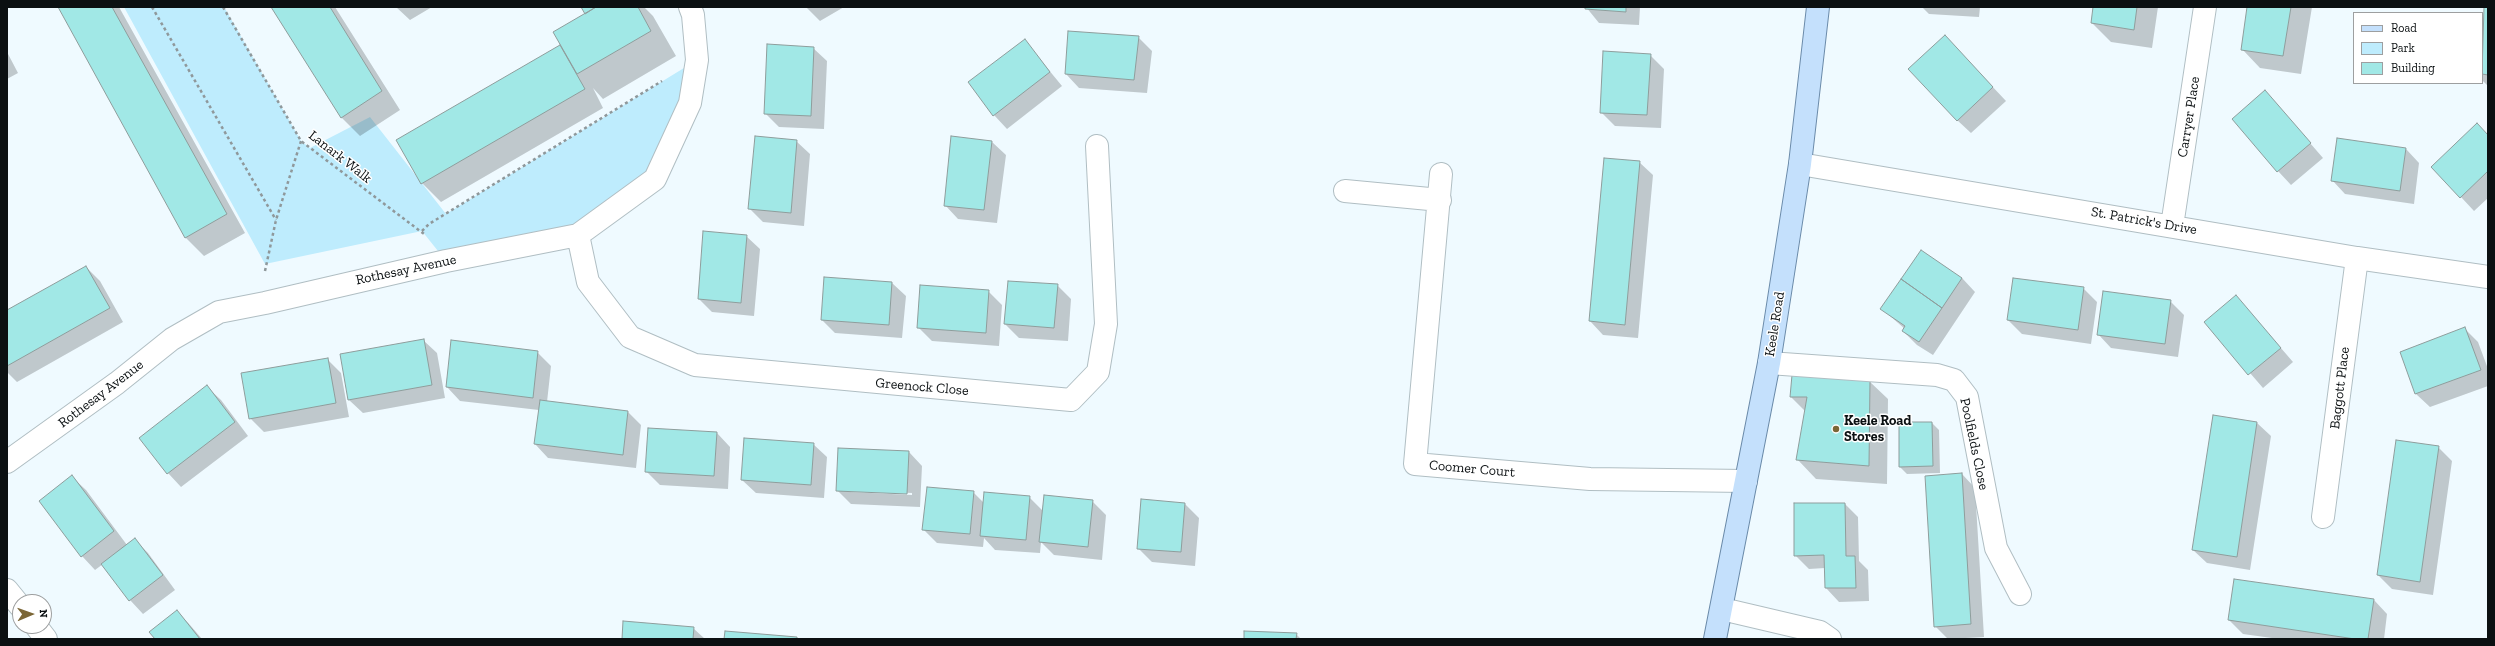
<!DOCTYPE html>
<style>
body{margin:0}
#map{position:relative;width:2495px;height:646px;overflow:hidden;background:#effaff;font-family:"Zilla Slab",serif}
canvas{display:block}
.frame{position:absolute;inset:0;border:8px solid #0b1012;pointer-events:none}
.legend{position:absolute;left:2353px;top:12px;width:130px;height:72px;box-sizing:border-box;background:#fff;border:1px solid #9d9fa0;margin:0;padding:5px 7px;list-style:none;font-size:12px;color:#0b1012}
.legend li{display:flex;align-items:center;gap:8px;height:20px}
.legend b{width:20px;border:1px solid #9d9fa0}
.north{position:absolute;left:12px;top:594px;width:40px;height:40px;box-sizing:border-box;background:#fff;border:1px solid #9d9fa0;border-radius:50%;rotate:88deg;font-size:11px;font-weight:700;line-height:16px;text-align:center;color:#0b1012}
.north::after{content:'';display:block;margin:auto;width:14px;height:18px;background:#7b6636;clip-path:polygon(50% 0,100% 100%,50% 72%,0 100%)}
</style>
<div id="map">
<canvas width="2495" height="646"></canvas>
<div class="frame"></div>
<ul class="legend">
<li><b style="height:5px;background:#c4e0fc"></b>Road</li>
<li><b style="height:11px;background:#beecfd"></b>Park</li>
<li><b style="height:11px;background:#a1e8e6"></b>Building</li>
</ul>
<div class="north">N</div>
</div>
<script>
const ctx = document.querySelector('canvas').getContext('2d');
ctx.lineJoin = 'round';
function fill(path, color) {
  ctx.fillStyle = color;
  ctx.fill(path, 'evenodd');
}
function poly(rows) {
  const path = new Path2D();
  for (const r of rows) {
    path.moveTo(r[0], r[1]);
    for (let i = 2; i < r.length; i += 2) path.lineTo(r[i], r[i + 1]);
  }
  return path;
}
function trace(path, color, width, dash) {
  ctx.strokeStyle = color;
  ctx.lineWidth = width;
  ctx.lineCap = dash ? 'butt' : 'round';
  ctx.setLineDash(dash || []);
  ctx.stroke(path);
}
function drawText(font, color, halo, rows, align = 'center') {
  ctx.font = font + ' "Zilla Slab",serif';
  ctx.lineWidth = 3;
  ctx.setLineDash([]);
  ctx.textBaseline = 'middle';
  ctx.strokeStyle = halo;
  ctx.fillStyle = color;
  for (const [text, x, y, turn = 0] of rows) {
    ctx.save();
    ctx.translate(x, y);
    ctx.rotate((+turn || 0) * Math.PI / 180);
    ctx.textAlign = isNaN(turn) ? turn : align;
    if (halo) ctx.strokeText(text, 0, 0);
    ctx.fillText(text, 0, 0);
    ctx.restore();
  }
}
fill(poly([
 [124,7,224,7,301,141,310,148,370,117,446,214,697,60,655,179,578,235,446,261,422,231,265,264]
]), '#beecfd');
fill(poly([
 [59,7,119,7,245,233,204,256,185,237],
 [272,7,335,7,400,110,360,136,341,117],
 [396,7,432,7,410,20],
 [582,7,644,7,653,16,676,56,603,99,593,88,603,108,441,202,422,183,560,47,564,50,586,14],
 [806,7,844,7,820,21],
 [1586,7,1640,7,1639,25,1599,23],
 [1922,7,1980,7,1979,17,1929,14],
 [2094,7,2158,7,2152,48,2111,42,2092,23],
 [2248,7,2312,7,2301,74,2260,68,2242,49],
 [2485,7,2488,7,2488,86,2482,80,2482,25],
 [1138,37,1152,51,1147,93,1079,88,1066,74],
 [1025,41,1062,86,1007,129,994,115],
 [813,48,827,61,824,129,779,127,765,113],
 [1958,50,2006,101,1971,133,1957,120],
 [7,52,18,73,7,79],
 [1650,55,1664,69,1661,128,1615,126,1601,112],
 [2265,91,2323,158,2291,185,2278,171],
 [2488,136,2488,198,2474,211,2461,197],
 [2338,139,2406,149,2419,163,2414,204,2345,194,2332,180],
 [796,141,810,154,804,226,763,222,750,209],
 [992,142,1006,155,997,223,958,219,945,205],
 [1639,162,1653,175,1638,338,1603,335,1590,321],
 [746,236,760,249,754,316,712,312,699,299],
 [86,267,100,281,123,322,17,382,7,372,7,311],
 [1962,278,1975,292,1933,355,1917,345,1903,331,1905,329,1882,309],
 [892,283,906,296,902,338,835,333,822,320],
 [1057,285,1071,299,1068,341,1019,338,1005,324],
 [2083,288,2097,302,2091,344,2022,334,2008,320],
 [988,291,1002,305,999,346,932,341,918,327],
 [2236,296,2293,362,2263,388,2206,322],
 [2170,301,2184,315,2178,357,2111,348,2098,334],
 [2464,328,2478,342,2488,369,2488,386,2430,407,2416,394,2401,352],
 [423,340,437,353,445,398,363,413,349,400],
 [452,341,537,352,551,366,547,402,628,412,641,425,636,468,548,458,535,444,539,410,460,401,447,387],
 [327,359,341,373,349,417,264,432,250,418],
 [1869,381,1888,399,1887,484,1816,479,1798,460,1806,412,1791,397],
 [207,387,221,400,248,436,181,487,168,473],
 [2213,416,2257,423,2271,436,2250,570,2207,563,2193,550],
 [1932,423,1939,430,1940,473,1907,474,1900,467],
 [717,433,730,447,728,489,660,485,646,471],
 [813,444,827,457,824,498,756,493,742,480],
 [2438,447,2452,461,2433,595,2392,589,2378,575],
 [909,452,922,466,920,507,851,504,837,490],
 [850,490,912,493,912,495,850,492],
 [1962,474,1975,488,1984,637,1948,639,1935,626],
 [72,477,86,490,127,545,135,540,148,553,175,590,143,614,130,600,103,564,95,570,82,556],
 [973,492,984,503,1029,497,1043,511,1092,501,1106,515,1102,560,1054,555,1041,542,1040,553,995,550,984,538,983,547,937,543,923,529],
 [1185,504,1199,518,1195,566,1152,562,1138,548],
 [1845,504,1858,517,1859,561,1868,570,1869,601,1839,602,1826,588,1825,568,1809,569,1795,555],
 [2235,580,2374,600,2387,614,2384,639,2279,639,2243,634,2229,620],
 [177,611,190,625,202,639,156,639],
 [693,628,705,639,623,639],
 [1296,634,1301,639,1245,639]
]), '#0003');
const building = poly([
 [58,7,112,7,227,214,185,238,58,7],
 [271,7,330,7,382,91,341,118,271,7],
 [581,7,596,7,585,14,581,7],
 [596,7,638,7,651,31,577,74,553,32,596,7],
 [1585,7,1626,7,1626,12,1585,9,1585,7],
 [2093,7,2137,7,2134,30,2091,23,2093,7],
 [2247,7,2291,7,2283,56,2241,50,2247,7],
 [2484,7,2488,7,2488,75,2482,74,2484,7],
 [1068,31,1139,36,1134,80,1065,74,1068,31],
 [1945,35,1993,87,1957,121,1908,69,1945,35],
 [1025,39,1050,72,993,116,968,82,1025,39],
 [767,44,814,47,811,116,764,114,767,44],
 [560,45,585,89,421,184,396,140,560,45],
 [1603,51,1651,54,1647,115,1600,113,1603,51],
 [2265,90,2311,143,2277,172,2232,119,2265,90],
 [2477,123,2488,135,2488,171,2460,198,2431,167,2477,123],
 [755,136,797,140,791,213,748,209,755,136],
 [951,136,992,141,984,210,944,206,951,136],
 [2337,138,2406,148,2400,191,2331,181,2337,138],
 [1604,158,1640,161,1625,325,1589,321,1604,158],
 [703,231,747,235,741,303,698,299,703,231],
 [1921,250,1962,278,1942,308,1901,279,1921,250],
 [86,266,110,308,7,366,7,310,86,266],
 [824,277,892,282,889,325,821,320,824,277],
 [2013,278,2084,287,2078,330,2007,320,2013,278],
 [1901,279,1942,308,1919,342,1902,331,1905,326,1880,309,1901,279],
 [1008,281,1058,284,1054,328,1004,324,1008,281],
 [920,285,989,290,986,333,917,328,920,285],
 [2103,291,2171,300,2165,344,2097,335,2103,291],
 [2236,295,2281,348,2248,375,2204,322,2236,295],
 [2465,327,2481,370,2415,394,2400,352,2465,327],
 [424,339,432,385,348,400,340,354,424,339],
 [451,340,538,351,533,398,446,387,451,340],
 [328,358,336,403,249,419,241,373,328,358],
 [1792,375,1870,380,1869,466,1796,460,1807,397,1790,397,1792,375],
 [207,385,235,422,167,474,139,438,207,385],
 [540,400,628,411,623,455,534,444,540,400],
 [2213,415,2257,422,2237,557,2192,550,2213,415],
 [1899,422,1932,422,1933,466,1899,467,1899,422],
 [648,428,717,432,714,476,645,472,648,428],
 [744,438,814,443,811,485,741,480,744,438],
 [2396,440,2439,446,2420,582,2377,575,2396,440],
 [838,448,909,451,907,494,836,491,838,448],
 [1962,473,1971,624,1934,627,1925,476,1962,473],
 [72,475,114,531,81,557,39,501,72,475],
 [927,487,974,491,970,534,922,530,927,487],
 [984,492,1030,496,1026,540,980,536,984,492],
 [1044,495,1093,500,1088,547,1039,542,1044,495],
 [1141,499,1185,503,1181,552,1137,549,1141,499],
 [1794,503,1845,503,1846,556,1855,556,1856,588,1825,588,1824,555,1794,556,1794,503],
 [135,538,163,575,129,601,101,564,135,538],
 [2234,579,2374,599,2368,639,2355,639,2228,620,2234,579],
 [177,610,200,639,155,639,149,632,177,610],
 [623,621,694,627,693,639,622,639,623,621],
 [725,631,797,637,797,639,724,639,725,631],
 [1244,631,1297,633,1296,639,1244,639,1244,631]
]);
fill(building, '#a1e8e6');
trace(building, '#8e9d9c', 1);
const minor = poly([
 [1800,164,2357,258,2488,277],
 [1441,174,1415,464,1590,479,1746,481],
 [1345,191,1440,200],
 [2172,226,2205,7],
 [578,235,588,282,630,337,695,365,1071,400,1098,372,1106,324,1097,146],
 [1769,363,1937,375,1954,380,1967,397,1996,548,2020,594],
 [7,462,117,383,172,339,219,312,265,303,446,261,578,235,655,179,690,103,697,60,693,15,690,7],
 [2323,517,2357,258],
 [7,590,20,606],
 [1722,609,1820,632,1830,639],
 [36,626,46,639]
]);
const major = poly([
 [1715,639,1769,363,1800,164,1818,7]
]);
trace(minor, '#b0bec3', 24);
trace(major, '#6a8aa9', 24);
trace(poly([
 [152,7,276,220],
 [223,7,301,141,424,234],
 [422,231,429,224,662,81],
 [265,271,276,220,301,141]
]), '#8f989b', 2.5, [3, 3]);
trace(minor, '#fff', 22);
trace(major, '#c4e0fc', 22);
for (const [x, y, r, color] of [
 [1836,429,4,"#7b6636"]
]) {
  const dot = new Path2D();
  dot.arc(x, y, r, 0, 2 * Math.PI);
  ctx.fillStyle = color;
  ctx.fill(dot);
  trace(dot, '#fff', 1.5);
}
drawText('14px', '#0b1012', '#fff', [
 ["Carryer Place",2189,117,-81],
 ["Lanark Walk",340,157,38],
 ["St. Patrick's Drive",2144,221,10],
 ["Rothesay Avenue",406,270,-12],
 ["Keele Road",1775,324,-81],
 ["Greenock Close",922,387,5],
 ["Baggott Place",2340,388,-83],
 ["Rothesay Avenue",101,394,-37],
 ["Poolfields Close",1974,444,78],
 ["Coomer Court",1472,469,5]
]);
drawText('bold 14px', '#0b1012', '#fff', [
 ["Keele Road",1844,421],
 ["Stores",1844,437]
], 'left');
</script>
